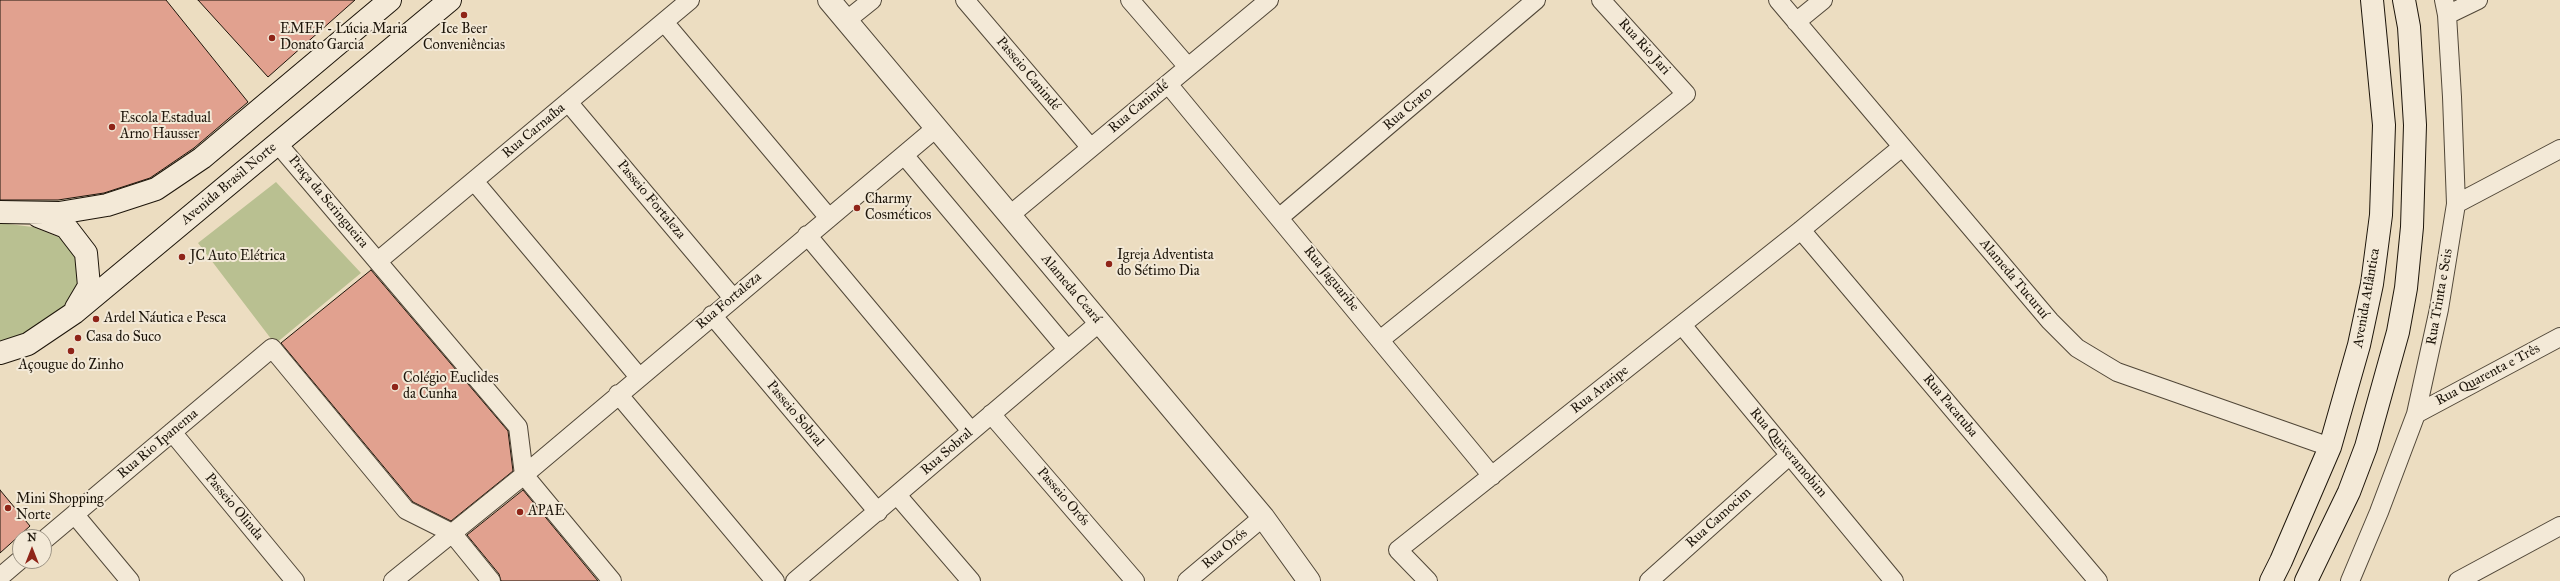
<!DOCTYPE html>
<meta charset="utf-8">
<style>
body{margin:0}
#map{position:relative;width:2560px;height:581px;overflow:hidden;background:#ecddc1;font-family:"IM FELL Great Primer",serif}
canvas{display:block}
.north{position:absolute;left:12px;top:529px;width:40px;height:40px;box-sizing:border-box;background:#f3e9d7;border:1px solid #9d9485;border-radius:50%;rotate:0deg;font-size:11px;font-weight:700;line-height:16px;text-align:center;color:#1d150a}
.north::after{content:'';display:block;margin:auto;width:14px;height:18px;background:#8f2418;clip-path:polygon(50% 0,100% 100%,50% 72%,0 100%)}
</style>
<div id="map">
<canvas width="2560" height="581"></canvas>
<div class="north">N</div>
</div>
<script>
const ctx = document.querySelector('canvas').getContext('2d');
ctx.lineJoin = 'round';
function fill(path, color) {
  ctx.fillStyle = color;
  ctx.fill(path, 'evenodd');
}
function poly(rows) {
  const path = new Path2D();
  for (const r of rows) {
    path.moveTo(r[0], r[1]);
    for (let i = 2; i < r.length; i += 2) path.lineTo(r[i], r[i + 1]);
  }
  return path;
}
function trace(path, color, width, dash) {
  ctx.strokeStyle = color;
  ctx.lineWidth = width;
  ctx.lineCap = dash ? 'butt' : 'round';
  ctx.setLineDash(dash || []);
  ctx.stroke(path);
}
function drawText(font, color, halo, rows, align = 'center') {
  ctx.font = font + ' "IM FELL Great Primer",serif';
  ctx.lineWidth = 4;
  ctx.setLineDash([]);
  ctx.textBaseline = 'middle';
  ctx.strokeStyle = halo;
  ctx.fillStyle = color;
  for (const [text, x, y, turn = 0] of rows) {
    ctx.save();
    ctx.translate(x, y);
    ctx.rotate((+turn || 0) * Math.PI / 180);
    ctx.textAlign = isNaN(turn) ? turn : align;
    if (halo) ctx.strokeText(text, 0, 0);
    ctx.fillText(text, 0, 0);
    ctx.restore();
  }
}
fill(poly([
 [276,182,361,273,275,344,198,243],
 [0,223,33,227,68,241,81,272,75,300,42,325,0,344]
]), '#b9c091');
const building = poly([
 [0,0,166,0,248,102,194,148,150,178,104,193,58,200,0,200,0,0],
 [198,0,355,0,268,77,198,0],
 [371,270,508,431,513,471,451,521,413,502,281,343,371,270],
 [0,490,30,526,0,553,0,490],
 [523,490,598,581,501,581,499,574,467,535,523,490]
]);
fill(building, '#e1a18f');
trace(building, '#1d150a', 1);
const minor = poly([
 [965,0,1091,148],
 [1130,0,1188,67],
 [1778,0,2050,321,2077,348,2117,372,2330,447],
 [2447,15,2478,0],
 [847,20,872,0],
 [664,22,829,218],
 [1796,22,1823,0],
 [1168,84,1492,476],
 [568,102,733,298],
 [278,144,518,427,524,475,612,581],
 [904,155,1067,349],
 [474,181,639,377],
 [2456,204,2560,149],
 [1010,215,1269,0],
 [1280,217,1536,0],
 [1801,230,2098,581],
 [807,235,971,431],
 [378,261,690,0],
 [712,315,878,512],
 [1682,325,1894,581],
 [1380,340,1686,94,1601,0],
 [618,394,775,581],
 [991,414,1135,581],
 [2416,414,2560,337],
 [172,432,295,581],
 [897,495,971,581],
 [75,515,130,581],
 [44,540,272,348,406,510,452,533,491,581],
 [0,577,20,560],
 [393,581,524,475,936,128],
 [795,581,1100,322],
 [1187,581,1263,517],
 [1428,581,1398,550,1801,230,1902,147],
 [1649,581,1790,455],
 [2350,581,2379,512,2416,414,2439,309,2456,204,2452,97,2447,15,2444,0],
 [2458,581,2560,526]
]);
const tertiary = poly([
 [829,0,1263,517,1309,581]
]);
const secondary = poly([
 [0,212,59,213,107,205,156,189,202,158,390,0],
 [38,216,66,227,86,253,89,286,76,308],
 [0,353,28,344,74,313,450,0],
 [2271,581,2281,561,2330,447,2359,345,2372,284,2381,215,2384,125,2372,0],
 [2306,581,2349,492,2366,447,2398,332,2406,288,2412,227,2415,125,2409,27,2404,0]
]);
trace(minor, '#514738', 20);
trace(tertiary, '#514738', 24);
trace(secondary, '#1d150a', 24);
trace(minor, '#f3e9d7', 18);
trace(tertiary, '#f3e9d7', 22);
trace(secondary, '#f3e9d7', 22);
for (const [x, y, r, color] of [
 [464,15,4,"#8f2418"],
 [272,38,4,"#8f2418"],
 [112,127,4,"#8f2418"],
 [857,208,4,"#8f2418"],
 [182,257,4,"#8f2418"],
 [1109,264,4,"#8f2418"],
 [96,319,4,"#8f2418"],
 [78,338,4,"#8f2418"],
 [71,351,4,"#8f2418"],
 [395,387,4,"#8f2418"],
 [8,508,4,"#8f2418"],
 [520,512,4,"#8f2418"]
]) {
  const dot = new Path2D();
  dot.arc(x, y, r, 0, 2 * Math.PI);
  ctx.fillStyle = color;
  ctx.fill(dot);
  trace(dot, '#f3e9d7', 1.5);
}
drawText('14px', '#1d150a', '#f3e9d7', [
 ["EMEF - Lúcia Maria",280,30],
 ["Donato Garcia",280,46],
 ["Ice Beer",464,30,"center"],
 ["Conveniências",464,46,"center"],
 ["Escola Estadual",120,119],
 ["Arno Hausser",120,135],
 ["Charmy",865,200],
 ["Cosméticos",865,216],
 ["Igreja Adventista",1117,256],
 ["do Sétimo Dia",1117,272],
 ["JC Auto Elétrica",190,257],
 ["Ardel Náutica e Pesca",104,319],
 ["Casa do Suco",86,338],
 ["Açougue do Zinho",71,366,"center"],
 ["Colégio Euclides",403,379],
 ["da Cunha",403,395],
 ["Mini Shopping",16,500],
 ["Norte",16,516],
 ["APAE",528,512]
], 'left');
drawText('14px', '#1d150a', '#f3e9d7', [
 ["Rua Rio Jari",1644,47,48],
 ["Passeio Canindé",1028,74,50],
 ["Rua Canindé",1139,107,-40],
 ["Rua Crato",1408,109,-40],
 ["Rua Carnaíba",534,131,-40],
 ["Avenida Brasil Norte",229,184,-40],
 ["Passeio Fortaleza",651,200,50],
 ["Praça da Seringueira",328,202,50],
 ["Rua Jaguaribe",1331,279,51],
 ["Alameda Tucuruí",2014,279,50],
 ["Alameda Ceará",1071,289,50],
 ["Rua Trinta e Seis",2440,297,-80],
 ["Avenida Atlântica",2367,298,-80],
 ["Rua Fortaleza",729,301,-40],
 ["Rua Quarenta e Três",2488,375,-28],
 ["Rua Araripe",1600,390,-38],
 ["Rua Pacatuba",1950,406,50],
 ["Passeio Sobral",795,414,50],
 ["Rua Rio Ipanema",158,444,-40],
 ["Rua Sobral",947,452,-41],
 ["Rua Quixeramobim",1788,453,50],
 ["Passeio Orós",1063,497,49],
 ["Passeio Olinda",234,507,50],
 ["Rua Camocim",1719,518,-42],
 ["Rua Orós",1225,549,-40]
]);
</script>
